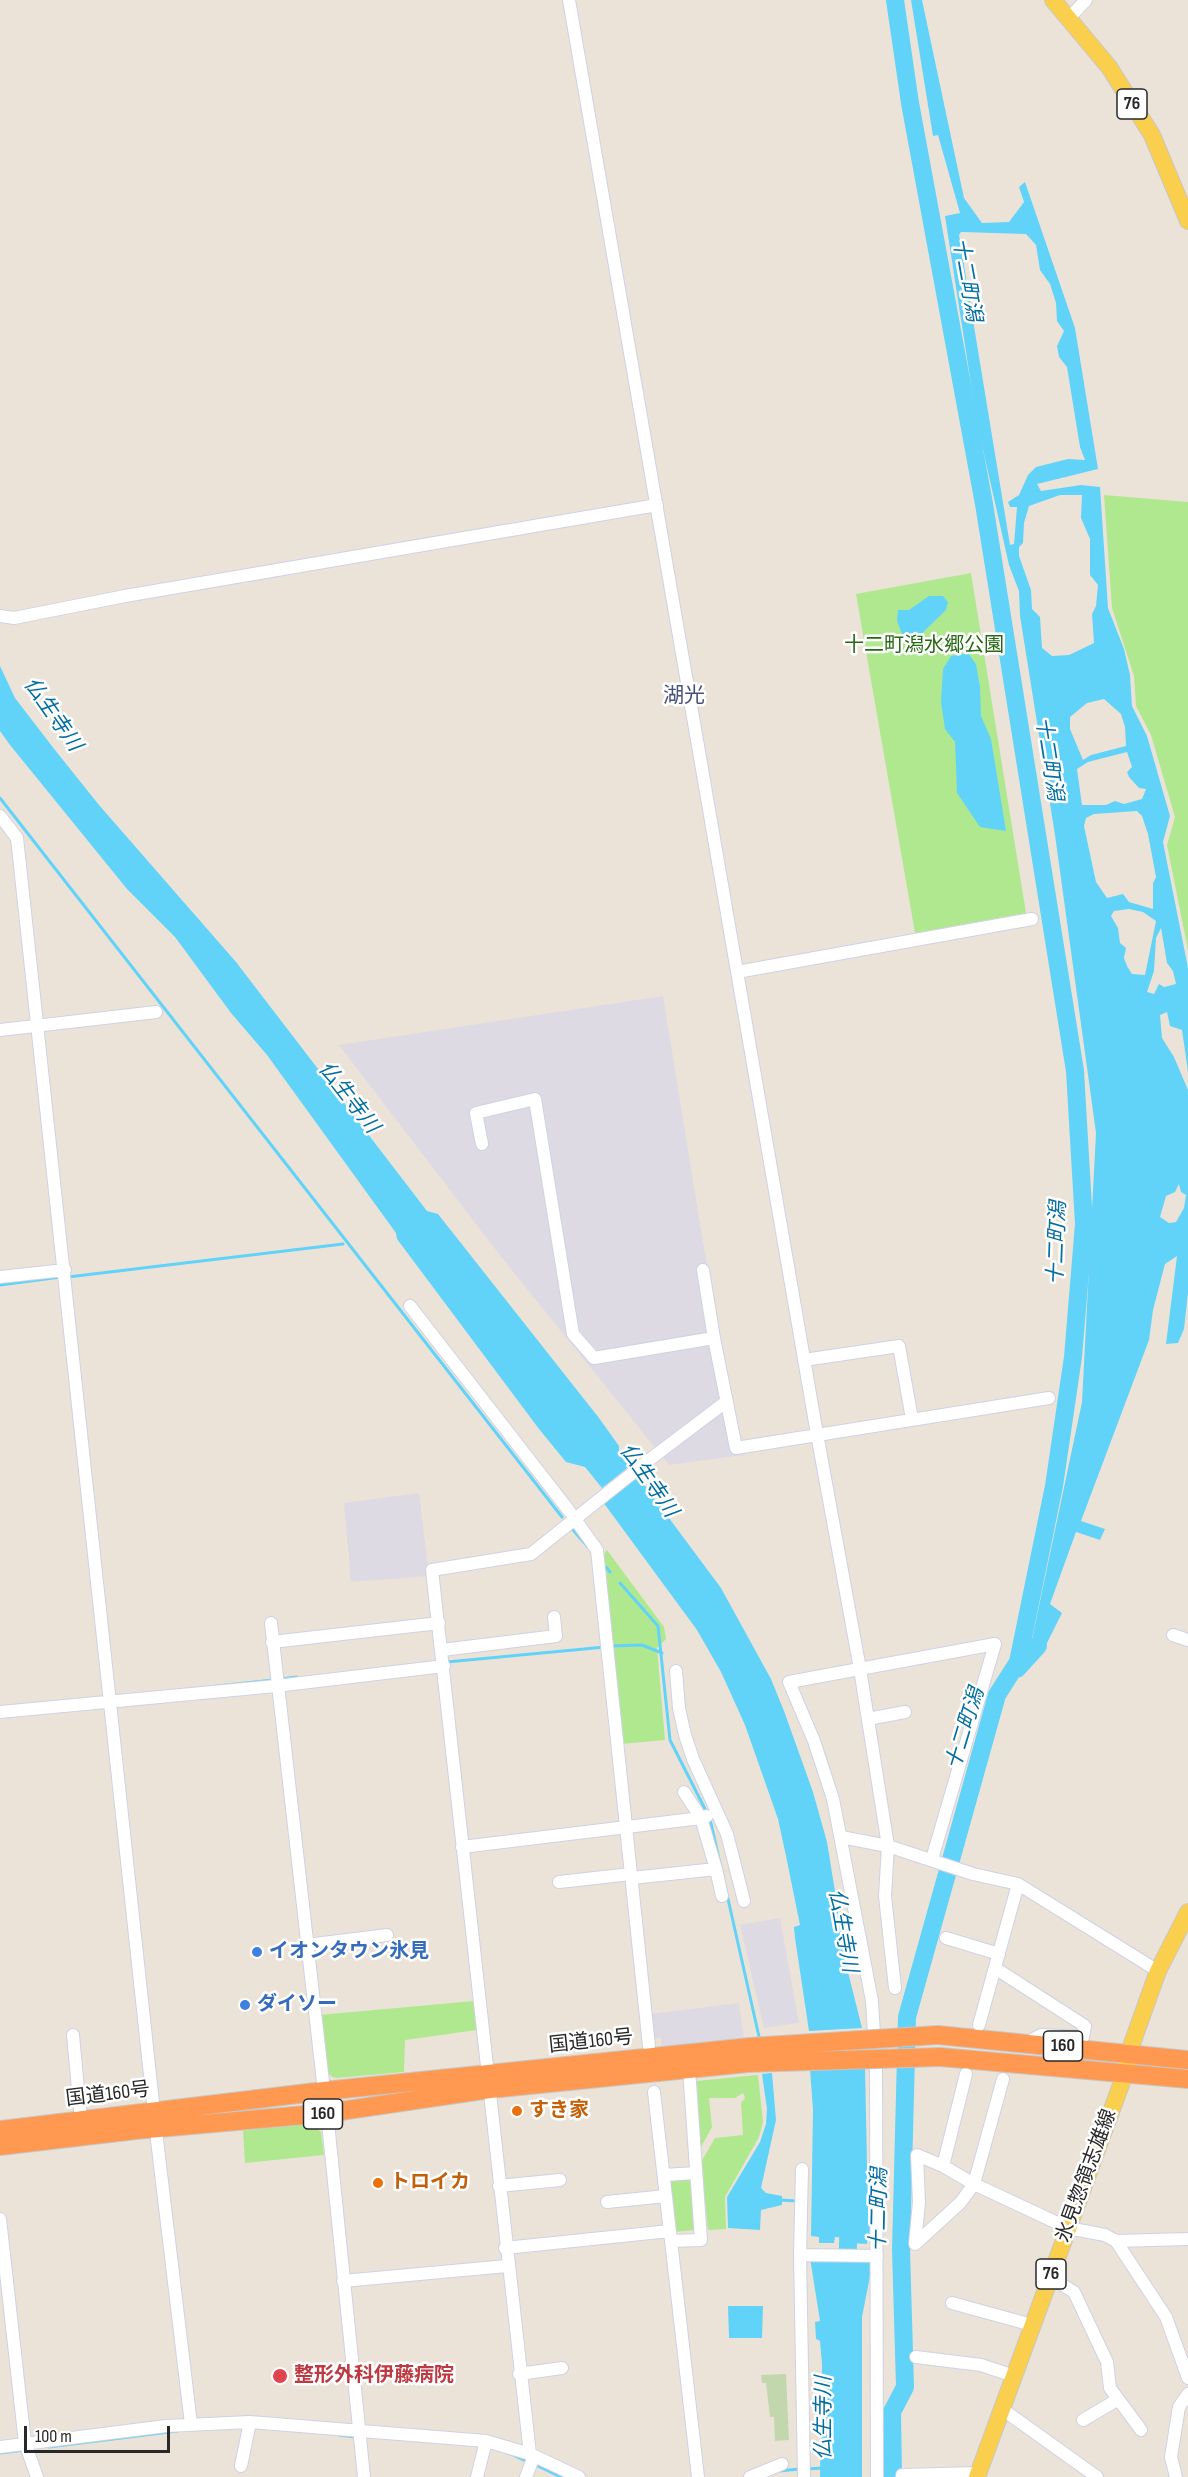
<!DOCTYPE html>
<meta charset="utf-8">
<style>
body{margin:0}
#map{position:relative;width:1188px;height:2477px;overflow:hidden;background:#ece3d8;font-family:"Sofia Sans Condensed",sans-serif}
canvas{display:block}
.scale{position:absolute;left:24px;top:2426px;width:146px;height:27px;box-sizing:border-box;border:3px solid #282828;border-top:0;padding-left:8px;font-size:18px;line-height:21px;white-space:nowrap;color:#282828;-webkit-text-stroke:4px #fff;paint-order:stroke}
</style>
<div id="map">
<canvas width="1188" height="2477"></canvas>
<div class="scale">100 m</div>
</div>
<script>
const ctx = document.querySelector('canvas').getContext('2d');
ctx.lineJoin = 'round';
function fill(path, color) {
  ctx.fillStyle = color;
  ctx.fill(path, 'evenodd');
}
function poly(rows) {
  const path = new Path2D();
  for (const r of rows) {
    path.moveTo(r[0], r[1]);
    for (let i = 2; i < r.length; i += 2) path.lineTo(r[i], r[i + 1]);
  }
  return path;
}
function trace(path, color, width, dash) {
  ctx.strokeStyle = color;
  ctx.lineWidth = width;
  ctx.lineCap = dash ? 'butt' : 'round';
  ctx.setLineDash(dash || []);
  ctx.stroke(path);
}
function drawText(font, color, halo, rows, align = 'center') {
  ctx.font = font + ' "Sofia Sans Condensed","Noto Sans JP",sans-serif';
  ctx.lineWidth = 5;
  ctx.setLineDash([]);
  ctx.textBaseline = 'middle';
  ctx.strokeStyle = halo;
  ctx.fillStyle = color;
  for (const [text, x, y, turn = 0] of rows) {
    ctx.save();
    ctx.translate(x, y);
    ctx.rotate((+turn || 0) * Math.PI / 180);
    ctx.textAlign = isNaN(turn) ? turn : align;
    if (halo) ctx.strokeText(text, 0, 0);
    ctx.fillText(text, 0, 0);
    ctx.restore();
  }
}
fill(poly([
 [663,996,703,1242,743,1455,669,1465,502,1258,339,1045],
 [419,1493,429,1576,351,1582,344,1503],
 [780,1918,799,2023,764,2028,740,1925],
 [739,2003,744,2039,661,2047,661,2038,652,2038,650,2014]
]), '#dddae4');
fill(poly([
 [1104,495,1188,502,1188,950,1167,845,1175,817,1151,735,1136,706,1134,676,1112,608],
 [971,573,1026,913,915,933,856,594],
 [607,1550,664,1627,666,1639,657,1648,665,1740,622,1744,601,1558],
 [474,2001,477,2030,405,2040,404,2072,337,2078,332,2077,327,2071,319,2015],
 [758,2075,763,2122,759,2137,725,2197,726,2229,708,2230,701,2162,715,2138,743,2135,741,2103,745,2098,743,2093,735,2098,709,2098,712,2127,700,2149,697,2081],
 [300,2123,311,2124,321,2132,324,2155,245,2163,243,2131],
 [691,2177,695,2230,674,2232,668,2180]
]), '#b0e890');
fill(poly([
 [786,2374,789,2440,775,2441,774,2417,770,2417,766,2383,762,2383,761,2375]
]), '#c3d7ae');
fill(poly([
 [911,0,922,0,964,198,982,223,1009,222,1024,202,1019,187,1025,182,1075,328,1098,469,1037,484,1041,491,1081,485,1100,487,1108,608,1124,649,1130,675,1132,706,1147,736,1170,816,1163,842,1188,968,1188,1072,1182,1030,1170,1026,1167,1012,1160,1015,1162,1038,1174,1057,1188,1090,1188,1293,1184,1329,1178,1343,1166,1344,1177,1256,1165,1264,1153,1310,1149,1340,1081,1521,1105,1529,1100,1540,1076,1532,1050,1604,1062,1613,1045,1647,1031,1644,1082,1402,1096,1133,1055,835,1020,616,1019,591,1009,565,977,423,945,216,960,213,938,135,933,136],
 [961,232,1026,234,1036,245,1040,270,1050,284,1056,303,1057,321,1064,331,1057,346,1059,357,1067,367,1080,447,1085,460,1068,459,1036,467,1028,475,1019,495,1008,502,1010,507,1017,507,1014,544,1010,545,959,235],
 [1060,495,1082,495,1081,518,1090,539,1090,575,1098,585,1096,606,1092,614,1094,643,1069,655,1052,656,1042,648,1040,617,1032,609,1031,590,1019,556,1019,547,1023,543,1024,523,1029,506],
 [1104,699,1121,714,1125,727,1126,746,1091,755,1083,760,1070,729,1070,717,1087,703],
 [1127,752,1132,767,1127,772,1129,777,1139,788,1146,789,1142,799,1124,804,1115,801,1106,805,1082,805,1077,769,1088,762],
 [1137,811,1142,816,1148,834,1156,877,1153,883,1153,909,1129,902,1123,894,1107,898,1096,882,1084,826,1086,818,1094,814],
 [1129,909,1143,912,1156,921,1145,975,1132,974,1127,966,1124,958,1126,948,1120,943,1118,928,1111,916,1114,911],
 [1161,928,1167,963,1173,971,1176,984,1164,987,1159,984,1154,994,1147,992,1154,971,1156,938],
 [1179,1184,1181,1192,1186,1195,1184,1208,1176,1222,1169,1223,1160,1217,1166,1196,1175,1192],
 [929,596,943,596,948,602,946,610,914,641,907,638,902,634,897,621,898,610,909,610],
 [968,653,976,664,980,687,981,716,991,739,1006,831,980,827,957,793,955,742,945,729,941,702,943,669,951,656],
 [0,666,15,698,55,750,99,805,236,962,427,1211,438,1214,599,1418,619,1446,619,1453,630,1466,602,1488,585,1467,566,1462,539,1429,397,1239,396,1233,267,1055,231,1013,175,937,127,889,10,745,0,731],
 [637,1475,721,1588,771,1679,784,1711,813,1792,827,1842,848,1972,862,2028,809,2031,795,1938,794,1927,800,1925,786,1856,778,1819,745,1725,721,1672,697,1630,603,1502],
 [865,2067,868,2211,871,2237,868,2237,867,2244,851,2243,851,2238,835,2237,834,2243,819,2243,819,2237,811,2236,813,2110,810,2069],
 [772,2073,776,2120,761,2188,766,2193,782,2196,782,2205,761,2210,760,2230,728,2228,727,2197,760,2142,766,2124,767,2109,762,2074],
 [810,2258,871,2259,871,2271,862,2317,862,2477,820,2477,822,2364,820,2341,816,2339,815,2322,820,2321],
 [728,2306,763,2306,762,2338,729,2338]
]), '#62d3f8');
trace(poly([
 [0,798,562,1517],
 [68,1277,343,1244],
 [0,1285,61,1277],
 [573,1530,588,1547],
 [606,1567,610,1572],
 [620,1583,658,1626,670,1740,707,1813],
 [611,1646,642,1645,662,1653],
 [447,1662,605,1647],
 [280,1679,297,1677],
 [217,1686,273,1680],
 [710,1819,760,2041],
 [780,2200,797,2201],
 [339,2435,356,2437],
 [49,2447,177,2431],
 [0,2453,25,2450],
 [511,2454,530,2463],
 [536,2465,561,2477],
 [806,2469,823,2468],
 [779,2471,799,2469]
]), '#62d3f8', 3);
trace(poly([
 [1017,1669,1038,1646],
 [847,2274,849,2214],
 [893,2477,892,2412,905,2387,901,2249,907,2017,997,1695,1018,1662,1054,1486,1073,1357,1084,1224,1075,1071,984,504,910,103,895,0]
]), '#62d3f8', 18);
const minor = poly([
 [569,0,817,1434,860,1669,888,1846,885,1896,895,1988],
 [1068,19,1086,0],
 [0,616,14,618,125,596,657,505],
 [0,816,17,838,157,2140,191,2424],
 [737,972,1032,919],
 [0,1030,156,1012],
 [482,1144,476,1113,535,1099,573,1334,594,1358,714,1338,736,1448,1049,1398],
 [703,1270,714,1338],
 [0,1277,65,1270],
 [410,1306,570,1512],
 [804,1360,899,1346,912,1419],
 [577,1522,597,1550,649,2046],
 [271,1623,324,2091],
 [1173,1635,1188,1640],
 [272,1642,439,1623],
 [442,1650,556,1636,554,1617],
 [676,1671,679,1708,685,1735,693,1759,727,1834,744,1901],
 [0,1712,276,1686,444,1666],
 [868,1719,905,1712],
 [684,1792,701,1818,707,1816],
 [841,1837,888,1846,973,1874,1018,1884,1158,1971],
 [462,1847,701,1818,716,1869],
 [632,1878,716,1869,722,1896],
 [559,1882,631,1874],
 [946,1938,999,1954],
 [307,1945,387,1935],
 [995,1968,1085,2026,1083,2037,1041,2035,1025,2043],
 [979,2025,1018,1884],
 [73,2035,81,2121],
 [1003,2079,974,2184,1068,2228,1105,2235,1116,2241,1166,2317,1188,2378],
 [654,2092,698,2477],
 [327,2113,364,2477],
 [917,2155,943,2166,974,2184,960,2203,915,2244,919,2202,917,2155],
 [943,2166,966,2074],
 [802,2169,800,2255,877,2256],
 [664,2175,696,2173],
 [499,2186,560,2180],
 [607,2202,666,2196],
 [0,2219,25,2443,37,2477],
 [671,2241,701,2240,689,2069],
 [1116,2241,1188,2239],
 [505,2248,670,2231],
 [800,2255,804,2477],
 [1050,2277,1074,2292,1107,2362,1110,2388,1141,2430],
 [343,2281,507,2266],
 [952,2303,1032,2325],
 [916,2357,981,2365,1014,2376],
 [519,2374,562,2368],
 [1002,2409,1097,2477],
 [1083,2420,1117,2400],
 [0,2447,166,2426,250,2422,486,2441,530,2454,579,2477],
 [530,2454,432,1570,531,1554,645,1463,727,1401],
 [241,2466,250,2422],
 [902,2475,978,2473],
 [477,2477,486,2441],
 [526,2477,534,2456],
 [750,2477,782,2464],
 [877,2477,876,2066,872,2001,833,1799,814,1741,789,1682,995,1644,932,1859],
 [1176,2477,1171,2457,1179,2407,1188,2394]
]);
const major = poly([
 [1053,0,1109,67,1152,135,1188,221],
 [977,2477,1126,2071,1129,2052,1158,1971,1188,1912]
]);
const highway = poly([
 [938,2035,1188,2060],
 [940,2057,1188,2079],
 [0,2130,324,2091,750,2047],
 [0,2146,136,2130,327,2113,490,2089,748,2063]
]);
trace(minor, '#ced2e3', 14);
trace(major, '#c7c7c7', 18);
trace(highway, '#c7c7c7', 20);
trace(minor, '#fff', 12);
trace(major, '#fbcf4e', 16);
trace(highway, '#ff9951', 18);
const highwayBridge = poly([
 [750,2047,938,2035],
 [748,2063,940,2057]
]);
trace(highwayBridge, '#c7c7c7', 20, []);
trace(highwayBridge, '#ff9951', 18);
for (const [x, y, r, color] of [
 [257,1952,6,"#3f7fe0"],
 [245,2005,6,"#3f7fe0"],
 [517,2111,6,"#e8710a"],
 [378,2183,6,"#e8710a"],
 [280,2376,8,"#e0444e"]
]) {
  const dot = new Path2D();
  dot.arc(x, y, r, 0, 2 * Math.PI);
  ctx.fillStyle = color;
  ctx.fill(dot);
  trace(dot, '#fff', 2);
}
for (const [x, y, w] of [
 [1132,104,30],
 [1063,2046,39],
 [323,2114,39],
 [1051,2274,30]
]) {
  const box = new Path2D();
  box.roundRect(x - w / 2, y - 15, w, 30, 4.5);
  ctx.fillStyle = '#fff';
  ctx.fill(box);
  trace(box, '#282828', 1.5);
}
drawText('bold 18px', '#282828', null, [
 ["76",1132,104],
 ["160",1063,2046],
 ["160",323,2114],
 ["76",1051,2274]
]);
drawText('20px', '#276a14', '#fff', [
 ["十二町潟水郷公園",924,646]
]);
drawText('bold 20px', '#366cbe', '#fff', [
 ["イオンタウン氷見",269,1952],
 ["ダイソー",257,2005]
], 'left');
drawText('20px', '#282828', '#fff', [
 ["国道160号",591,2042,-6],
 ["国道160号",108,2095,-7],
 ["氷見惣領志雄線",1087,2176,-70]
]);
drawText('bold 20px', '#c56008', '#fff', [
 ["すき家",529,2111],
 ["トロイカ",390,2183]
], 'left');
drawText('bold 20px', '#be3a42', '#fff', [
 ["整形外科伊藤病院",294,2376]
], 'left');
drawText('italic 21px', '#036ea2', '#fff', [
 ["十二町潟",966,280,80],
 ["仏生寺川",52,715,55],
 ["十二町潟",1048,759,81],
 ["仏生寺川",348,1098,52],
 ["十二町潟",1058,1243,-88],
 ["仏生寺川",648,1481,55],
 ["十二町潟",966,1729,-73],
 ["仏生寺川",842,1931,80],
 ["十二町潟",880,2210,-89],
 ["仏生寺川",825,2418,-90]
]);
drawText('21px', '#46507c', '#fff', [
 ["湖光",684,697]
]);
</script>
